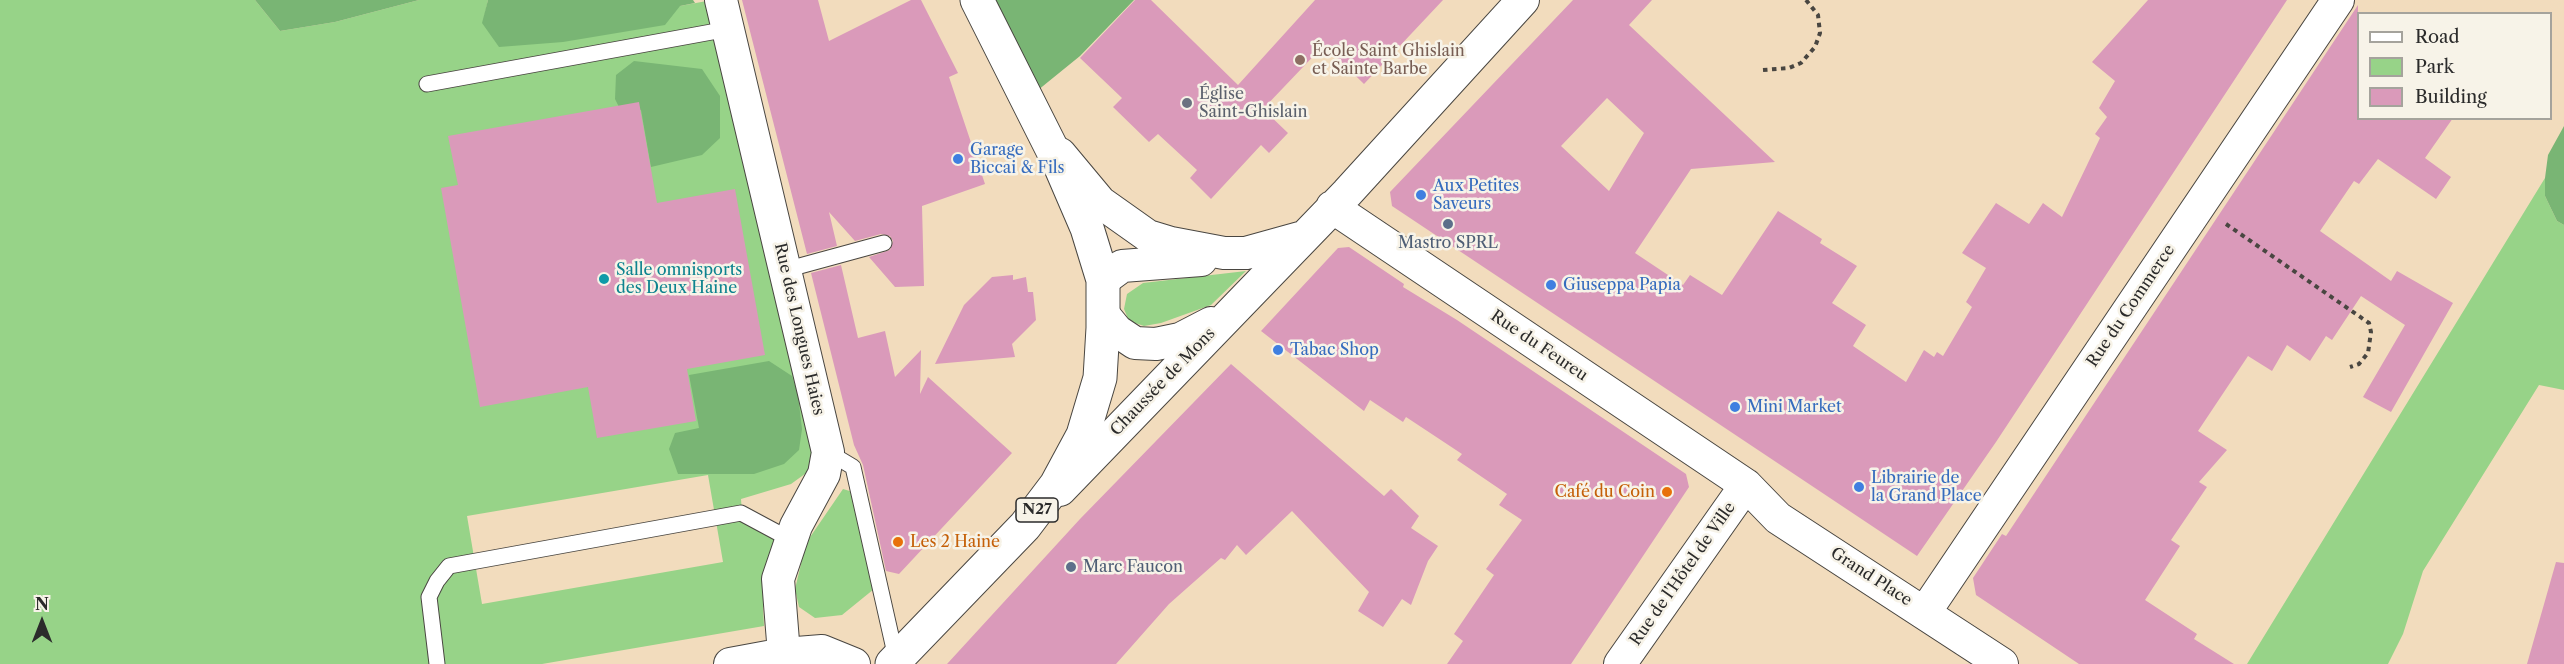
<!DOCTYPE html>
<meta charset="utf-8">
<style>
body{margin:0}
#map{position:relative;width:2564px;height:664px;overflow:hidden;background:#f2dcbd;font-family:"Libre Caslon Text",serif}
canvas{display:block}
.legend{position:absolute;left:2357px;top:12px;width:195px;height:108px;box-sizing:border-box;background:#f7f3e8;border:2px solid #a5a39c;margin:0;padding:8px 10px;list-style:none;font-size:18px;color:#2b2b2b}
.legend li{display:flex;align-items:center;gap:12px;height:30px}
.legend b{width:30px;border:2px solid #a5a39c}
.north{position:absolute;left:12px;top:592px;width:60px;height:60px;-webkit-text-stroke:4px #f7f3e8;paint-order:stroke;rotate:0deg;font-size:16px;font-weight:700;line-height:24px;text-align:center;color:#2b2b2b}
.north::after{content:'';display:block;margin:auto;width:21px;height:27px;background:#2b2b2b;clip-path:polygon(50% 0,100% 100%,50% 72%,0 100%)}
</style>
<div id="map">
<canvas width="2564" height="664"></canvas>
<ul class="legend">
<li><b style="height:8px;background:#fff"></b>Road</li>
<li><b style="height:16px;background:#97d388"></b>Park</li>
<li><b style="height:16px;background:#da9aba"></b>Building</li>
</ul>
<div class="north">N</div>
</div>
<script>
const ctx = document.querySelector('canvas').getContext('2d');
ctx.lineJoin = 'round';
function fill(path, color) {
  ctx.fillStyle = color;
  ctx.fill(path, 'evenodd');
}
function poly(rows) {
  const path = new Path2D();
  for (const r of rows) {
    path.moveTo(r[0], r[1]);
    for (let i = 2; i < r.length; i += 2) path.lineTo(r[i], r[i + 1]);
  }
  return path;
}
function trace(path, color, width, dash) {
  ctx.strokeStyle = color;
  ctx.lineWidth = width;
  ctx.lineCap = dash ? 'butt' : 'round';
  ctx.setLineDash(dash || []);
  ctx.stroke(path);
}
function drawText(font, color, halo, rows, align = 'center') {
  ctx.font = font + ' "Libre Caslon Text",serif';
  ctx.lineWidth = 5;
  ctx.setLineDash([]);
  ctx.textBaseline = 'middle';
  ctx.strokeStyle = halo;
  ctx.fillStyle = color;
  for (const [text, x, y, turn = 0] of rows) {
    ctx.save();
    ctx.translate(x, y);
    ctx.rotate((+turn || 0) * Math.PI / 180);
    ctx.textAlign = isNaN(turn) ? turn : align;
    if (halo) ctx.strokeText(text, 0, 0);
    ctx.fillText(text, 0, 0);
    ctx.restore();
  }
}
fill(poly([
 [0,0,255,0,280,31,335,22,419,0,488,0,483,23,680,6,712,0,824,437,809,471,791,484,741,499,742,513,782,535,778,601,763,607,764,626,542,664,0,664],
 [708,475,723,562,482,604,467,516],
 [2545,178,2545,196,2557,221,2564,225,2564,390,2539,385,2423,571,2403,634,2388,664,2247,664],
 [1246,271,1211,305,1161,323,1144,326,1129,321,1124,309,1127,294,1143,283],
 [843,489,853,492,874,589,842,615,815,618,799,607,795,589,806,543]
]), '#97d388');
fill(poly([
 [255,0,419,0,335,22,280,31],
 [488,0,693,0,695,3,680,6,665,25,563,42,499,47,482,23],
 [977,0,1134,0,1080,56,1027,99],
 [634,61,702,69,720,96,720,138,702,155,651,167,641,110,622,113,615,99,616,75],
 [2564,126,2564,225,2557,221,2545,196,2545,178,2548,155],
 [769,361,792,376,798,395,802,429,799,450,784,464,754,474,678,474,669,449,675,433,699,428,689,375]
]), '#79b574');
fill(poly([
 [742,0,818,0,829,41,911,0,921,0,958,73,949,77,985,184,922,206,924,286,895,287,869,257,890,250,893,241,890,236,881,234,855,241,829,212,837,246,807,254],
 [1135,0,1151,0,1238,85,1315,0,1443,0,1364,84,1324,45,1263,109,1288,133,1269,153,1261,145,1211,199,1190,178,1197,170,1158,134,1149,142,1113,107,1122,98,1080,58],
 [1573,0,1652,0,1629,25,1775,162,1691,169,1635,253,1683,285,1690,275,1722,295,1778,211,1822,239,1820,243,1857,266,1832,303,1866,325,1853,346,1906,382,1924,350,1934,357,1937,352,1943,356,1972,307,1966,302,1986,268,1962,253,1996,203,2029,224,2043,203,2062,217,2100,138,2095,134,2107,117,2099,108,2115,81,2092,62,2148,0,2287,0,1996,442,1917,556,1392,206,1390,192],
 [1607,98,1644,133,1609,191,1561,146],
 [2358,5,2358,118,2453,118,2425,158,2451,177,2436,199,2378,159,2359,184,2354,181,2320,231,2391,281,2397,271,2453,303,2391,412,2363,397,2405,325,2361,296,2332,340,2326,336,2310,361,2287,345,2272,371,2248,356,2198,431,2227,450,2199,482,2207,487,2171,540,2180,546,2145,600,2197,634,2194,639,2234,664,2079,664,1976,595,1973,578,2002,534,2006,536],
 [639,102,657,203,735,189,765,355,687,369,696,421,597,438,588,387,480,407,441,188,458,185,448,136],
 [1349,247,1404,284,1403,287,1457,320,1686,474,1689,487,1571,664,1447,664,1463,641,1454,634,1494,575,1486,569,1522,520,1499,505,1507,494,1457,460,1462,454,1406,417,1403,422,1370,400,1364,411,1261,331,1338,248],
 [841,265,858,338,885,331,895,377,921,350,920,394,928,377,1012,453,899,574,886,571,863,465,854,445,811,273],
 [1013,275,1013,280,1026,277,1028,292,1033,292,1036,320,1012,344,1015,357,935,364,964,305,992,277],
 [1231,364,1384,496,1391,489,1419,516,1411,528,1438,546,1428,561,1411,605,1402,599,1383,627,1358,611,1369,592,1292,511,1246,555,1237,545,1225,560,1221,558,1169,604,1116,664,947,664,1080,519],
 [2556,562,2564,563,2564,664,2527,664]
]), '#da9aba');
const service = poly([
 [427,84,728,29],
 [785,270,884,243],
 [828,452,853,467,896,658],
 [437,664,429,597,437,581,449,566,741,513,782,535,785,548]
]);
const minor = poly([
 [721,0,828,452,824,474,796,526,778,579,784,654],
 [1060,154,1100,202,1148,236,1171,243,1224,253,1246,253,1300,238],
 [1332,207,1746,485,1778,518,2002,664],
 [1103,280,1122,266,1201,260],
 [1103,314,1117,331,1135,343,1156,344,1180,339,1211,323],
 [1060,490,1347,193,1523,0],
 [1925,612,2338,0],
 [730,664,784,654,822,651,854,664],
 [1620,664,1746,485]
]);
const primary = poly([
 [892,664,1025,526,1056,485,1083,435,1100,378,1103,328,1103,280,1087,228,1059,163,977,0]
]);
trace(service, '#494641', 17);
trace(minor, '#494641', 34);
trace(primary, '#494641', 35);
trace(poly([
 [1763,70,1789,68,1801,63,1815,47,1820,33,1818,15,1806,0],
 [2226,224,2369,323,2371,332,2368,353,2359,364,2350,367]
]), '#494641', 4, [4.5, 4.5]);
trace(service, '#fff', 15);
trace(minor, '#fff', 32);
trace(primary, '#fff', 33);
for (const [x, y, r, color] of [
 [1300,60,6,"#8d6e63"],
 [1187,103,6,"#6b7280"],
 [958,159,6,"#3f7fe0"],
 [1421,195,6,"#3f7fe0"],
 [1448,224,6,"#5c6f8a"],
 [604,279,6,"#0f9aa8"],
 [1551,285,6,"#3f7fe0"],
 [1278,350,6,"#3f7fe0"],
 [1735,407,6,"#3f7fe0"],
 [1859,487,6,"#3f7fe0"],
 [1667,492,6,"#e8710a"],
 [898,542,6,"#e8710a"],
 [1071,567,6,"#5c6f8a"]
]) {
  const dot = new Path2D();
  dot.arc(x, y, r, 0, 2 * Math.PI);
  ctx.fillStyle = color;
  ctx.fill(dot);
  trace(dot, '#f7f3e8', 2);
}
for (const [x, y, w] of [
 [1037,510,42]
]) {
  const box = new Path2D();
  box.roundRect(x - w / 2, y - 12, w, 24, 4.5);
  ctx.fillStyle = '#f7f3e8';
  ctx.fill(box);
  trace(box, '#2b2b2b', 1.5);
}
drawText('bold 15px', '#2b2b2b', null, [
 ["N27",1037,510]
]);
drawText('16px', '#785e54', '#f7f3e8', [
 ["École Saint Ghislain",1312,51],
 ["et Sainte Barbe",1312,69]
], 'left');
drawText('16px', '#5b616d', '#f7f3e8', [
 ["Église",1199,94],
 ["Saint-Ghislain",1199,112]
], 'left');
drawText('16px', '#366cbe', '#f7f3e8', [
 ["Garage",970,150],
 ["Biccai & Fils",970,168],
 ["Aux Petites",1433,186],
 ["Saveurs",1433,204],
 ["Giuseppa Papia",1563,285],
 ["Tabac Shop",1290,350],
 ["Mini Market",1747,407],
 ["Librairie de",1871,478],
 ["la Grand Place",1871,496]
], 'left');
drawText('16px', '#4e5e75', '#f7f3e8', [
 ["Mastro SPRL",1448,243],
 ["Marc Faucon",1083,567,"left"]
]);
drawText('16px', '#0d838f', '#f7f3e8', [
 ["Salle omnisports",616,270],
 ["des Deux Haine",616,288]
], 'left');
drawText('16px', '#2b2b2b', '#f7f3e8', [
 ["Rue du Commerce",2131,306,-56],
 ["Rue des Longues Haies",799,329,77],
 ["Rue du Feureu",1539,346,34],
 ["Chaussée de Mons",1163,382,-46],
 ["Rue de l'Hôtel de Ville",1683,574,-55],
 ["Grand Place",1871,577,33]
]);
drawText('16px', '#c56008', '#f7f3e8', [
 ["Café du Coin",1655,492],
 ["Les 2 Haine",910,542,"left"]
], 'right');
</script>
